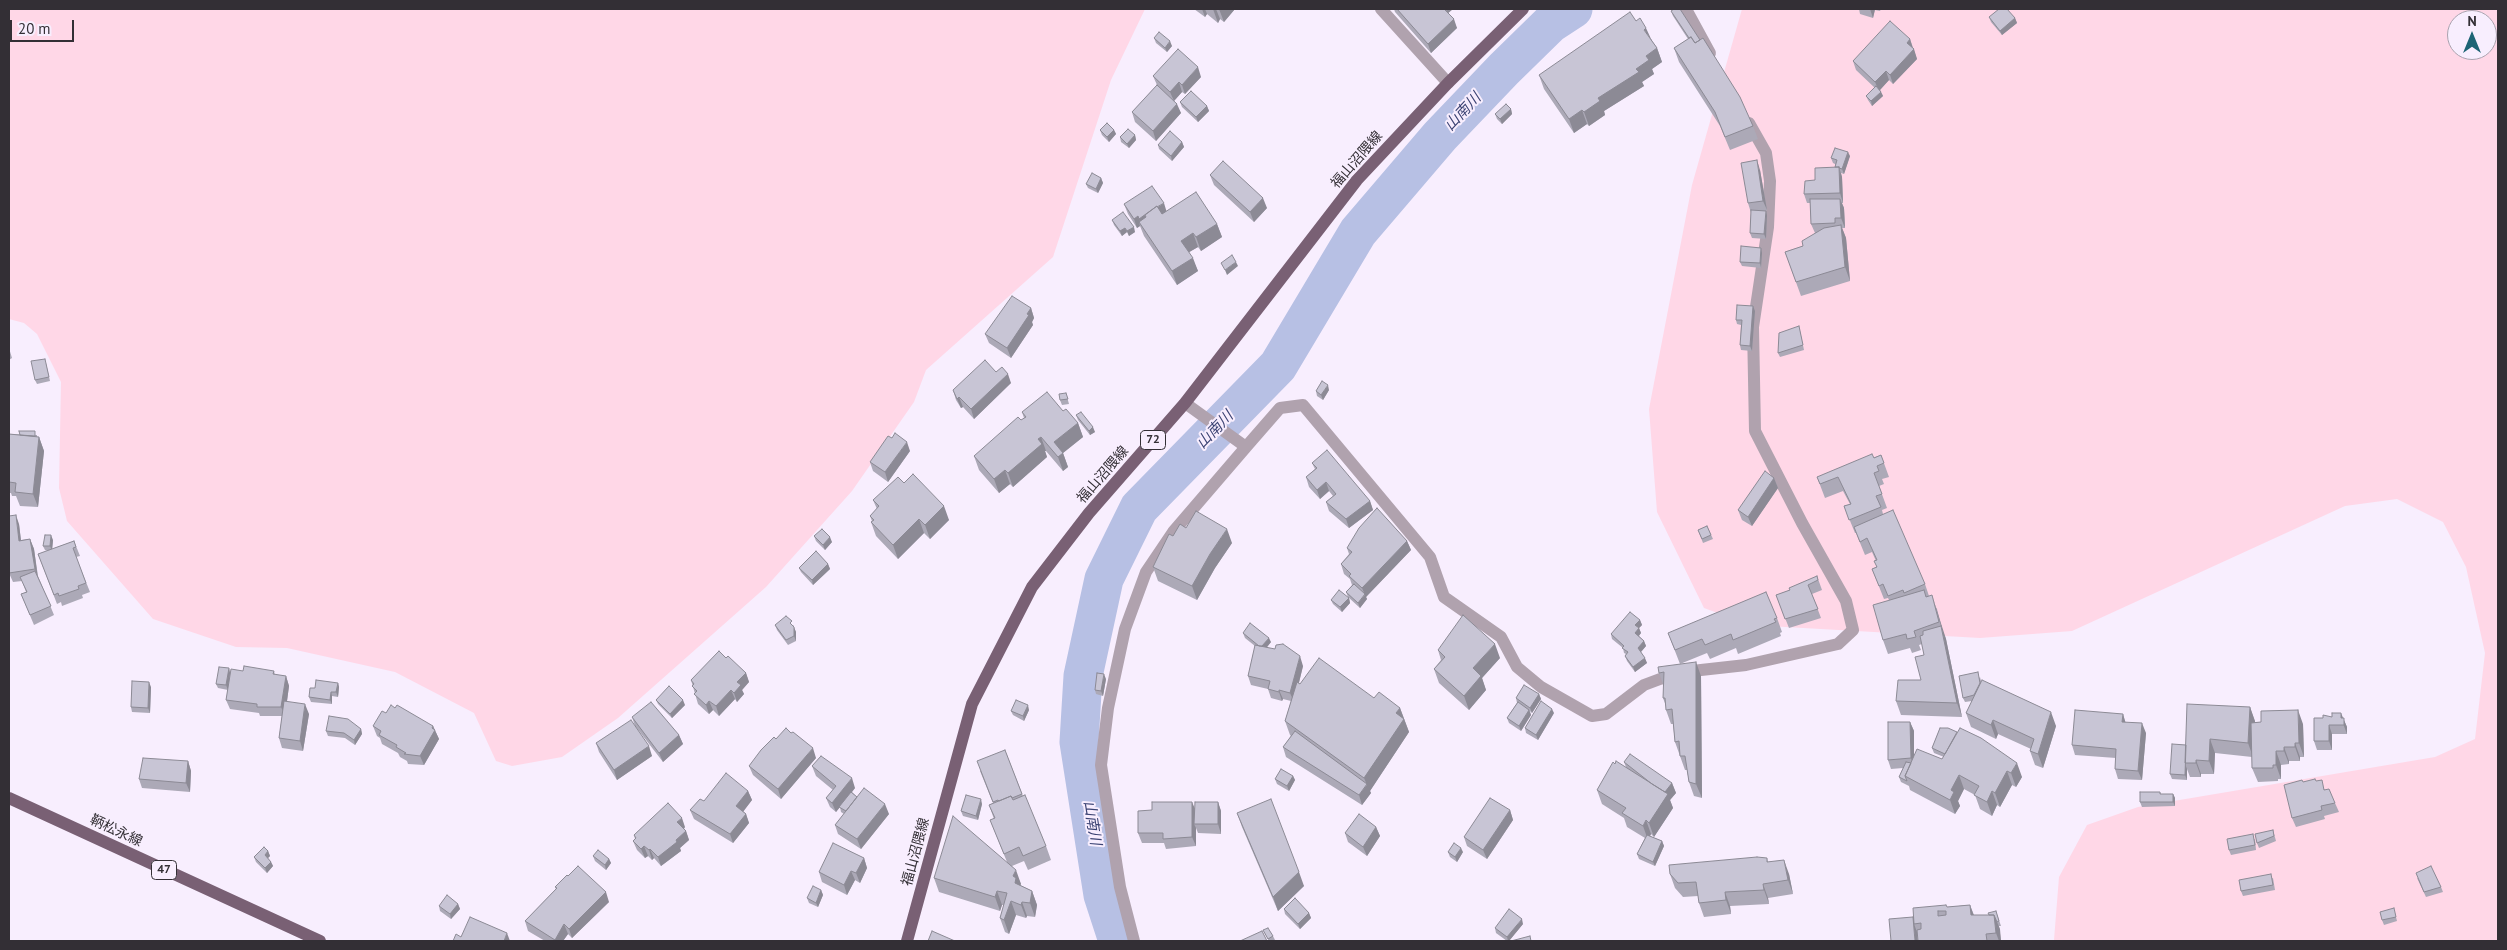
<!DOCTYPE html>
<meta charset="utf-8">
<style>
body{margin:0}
#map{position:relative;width:2507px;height:950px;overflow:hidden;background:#f8eefe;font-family:"PT Sans",sans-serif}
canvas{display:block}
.frame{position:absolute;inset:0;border:10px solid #332f35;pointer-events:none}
.north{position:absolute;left:2447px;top:10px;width:50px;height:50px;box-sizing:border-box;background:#f8eefe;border:1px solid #a9a2ae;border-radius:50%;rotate:0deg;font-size:14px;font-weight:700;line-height:20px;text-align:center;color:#332f35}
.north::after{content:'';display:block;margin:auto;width:18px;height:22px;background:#1e6475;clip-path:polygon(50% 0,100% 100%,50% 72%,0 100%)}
.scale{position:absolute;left:10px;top:20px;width:64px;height:22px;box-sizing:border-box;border:2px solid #332f35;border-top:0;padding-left:6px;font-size:15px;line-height:18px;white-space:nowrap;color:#332f35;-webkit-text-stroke:4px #f8eefe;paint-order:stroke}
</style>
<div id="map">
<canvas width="2507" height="950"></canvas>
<div class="frame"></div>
<div class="north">N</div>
<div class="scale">20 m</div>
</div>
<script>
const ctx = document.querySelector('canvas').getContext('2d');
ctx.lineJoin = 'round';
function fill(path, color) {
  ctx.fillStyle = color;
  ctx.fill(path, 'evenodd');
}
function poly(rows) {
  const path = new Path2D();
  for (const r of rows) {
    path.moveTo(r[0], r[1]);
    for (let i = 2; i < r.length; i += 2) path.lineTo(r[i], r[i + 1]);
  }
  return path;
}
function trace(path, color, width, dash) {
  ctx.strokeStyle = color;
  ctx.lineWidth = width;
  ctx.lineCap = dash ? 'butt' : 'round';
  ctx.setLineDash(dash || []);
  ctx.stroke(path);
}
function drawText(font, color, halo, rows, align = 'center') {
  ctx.font = font + ' "PT Sans","Noto Sans JP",sans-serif';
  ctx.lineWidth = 4;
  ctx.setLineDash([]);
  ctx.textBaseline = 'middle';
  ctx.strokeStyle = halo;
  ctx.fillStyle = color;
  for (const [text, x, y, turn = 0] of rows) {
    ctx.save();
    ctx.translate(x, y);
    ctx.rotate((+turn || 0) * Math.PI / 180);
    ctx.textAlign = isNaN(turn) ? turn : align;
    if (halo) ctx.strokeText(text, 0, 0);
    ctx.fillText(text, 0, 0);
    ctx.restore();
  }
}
fill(poly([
 [9,9,1145,9,1111,80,1053,257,926,370,914,402,852,491,766,587,618,718,562,757,512,766,496,761,474,713,395,672,287,648,236,647,153,619,67,521,59,488,61,382,37,334,24,323,9,319],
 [1742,9,2498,9,2498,941,2054,940,2059,877,2087,825,2138,807,2435,757,2475,739,2485,653,2466,567,2443,522,2397,499,2345,506,2072,631,1980,638,1750,625,1704,608,1657,512,1649,409,1692,185],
 [2457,20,2487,20,2487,50,2457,50]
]), '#ffd7e7');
trace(poly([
 [1118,941,1103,895,1079,742,1083,676,1104,579,1139,508,1278,366,1358,232,1440,136,1504,69,1550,24,1573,9]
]), '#b7c0e4', 39);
trace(poly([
 [1381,9,1448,83],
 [1686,9,1710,53],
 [1185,403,1246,447,1280,408,1303,405,1430,557,1444,597,1501,637,1517,667,1541,687,1592,716,1606,714,1644,685,1660,679,1692,671,1746,665,1838,644,1853,630,1846,601,1802,523,1755,431,1753,327,1768,227,1770,181,1766,153,1749,123],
 [1134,941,1120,887,1101,765,1108,708,1125,629,1146,572,1173,532,1246,447]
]), '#b0a2ae', 12);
trace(poly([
 [9,798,320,941],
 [907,941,972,704,1032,587,1089,513,1185,403,1357,180,1448,83,1523,9]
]), '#796074', 12);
fill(poly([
 [1194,9,1235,9,1224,22,1220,19,1218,23,1207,14,1205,17],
 [1394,9,1453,9,1448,13,1457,28,1431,53,1395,12],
 [1859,9,1881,9,1880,11,1875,10,1873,18,1860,14],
 [1671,11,1753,126,1758,139,1730,150,1720,126,1679,62,1674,48,1688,39,1673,16],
 [1989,17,2015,18,2017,23,2002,35,1991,22],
 [1154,38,1172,46,1167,52,1156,43],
 [1651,39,1657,48,1662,62,1652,69,1654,74,1642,82,1644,86,1604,111,1605,115,1589,126,1587,124,1574,133,1544,89,1539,75],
 [1910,39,1917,59,1893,84,1889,80,1880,90,1883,96,1872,106,1868,100,1866,96,1875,88,1856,70,1853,61],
 [1153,76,1201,77,1185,94,1182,92,1174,101,1181,113,1156,141,1135,122,1132,112,1157,85],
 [1180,102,1207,106,1209,111,1198,122,1182,107],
 [1511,109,1512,114,1502,124,1497,119,1495,114],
 [1100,130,1114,130,1116,134,1109,142,1102,135],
 [1135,135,1136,140,1129,148,1121,142,1120,137],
 [1182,142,1184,147,1172,161,1159,149,1158,145],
 [1850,156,1844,174,1841,173,1842,177,1843,203,1842,203,1844,208,1845,228,1842,228,1846,238,1850,281,1801,296,1785,252,1803,246,1815,233,1811,224,1810,203,1807,203,1804,194,1815,180,1835,167,1835,164,1833,163,1831,158],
 [1760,170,1767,210,1766,211,1767,215,1766,239,1752,238,1750,233,1751,213,1748,203],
 [1210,175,1267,208,1254,222,1214,185],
 [1101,178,1103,183,1098,193,1088,188,1086,184],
 [1124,204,1166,211,1217,224,1222,237,1201,251,1198,247,1189,252,1198,271,1177,285,1144,236,1140,226,1137,228,1128,214],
 [1112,220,1135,232,1129,236,1127,232,1122,236,1114,225],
 [1762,253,1761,268,1742,266,1740,262],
 [1753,306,1755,311,1752,351,1741,350,1740,345,1741,325,1737,324,1736,320],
 [1031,308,1034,318,1032,322,1033,325,1011,358,989,343,985,334],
 [1799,326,1804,350,1780,357,1778,353],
 [9,348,12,358,9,360],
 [46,363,50,381,37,384,35,380],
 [996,372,1011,383,974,419,963,407,961,408,956,400,953,390],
 [1329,390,1323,400,1317,396,1316,391],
 [1066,393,1069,404,1062,405,1060,400],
 [1063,411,1078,423,1083,437,1063,453,1068,467,1063,471,1046,451,1045,451,1047,457,1013,487,1010,484,999,493,979,470,974,456,1024,418,1022,412],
 [1076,415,1095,432,1090,435,1078,420],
 [9,434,37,435,37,437,39,437,44,451,38,507,20,506,16,496,12,496,11,493,9,493],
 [910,451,888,482,873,471,870,462],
 [1881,455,1889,477,1882,479,1884,484,1879,486,1887,508,1882,510,1883,514,1925,584,1929,596,1937,609,1942,629,1946,639,1962,717,1901,715,1896,701,1921,680,1924,655,1922,644,1919,645,1921,650,1912,653,1910,648,1888,654,1883,640,1889,600,1888,598,1884,599,1872,569,1876,567,1876,561,1872,552,1865,555,1856,533,1855,533,1844,506,1850,504,1843,491,1825,498,1817,477],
 [1312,463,1370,501,1373,510,1349,528,1329,511,1326,502,1333,496,1329,491,1320,499,1309,487,1306,477,1315,469],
 [1774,478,1778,488,1752,526,1742,520,1738,510],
 [904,483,949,520,930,539,924,533,898,559,876,536,871,522,872,521,870,516,877,509,873,500],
 [19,524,21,540,30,539,34,549,38,576,54,615,34,625,21,594,26,592,22,581,13,582,9,573],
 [1707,526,1713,539,1703,543,1698,530],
 [1186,528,1232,543,1215,568,1197,600,1158,581,1153,567,1173,536],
 [814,536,832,542,825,550,816,541],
 [53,540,52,549,74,541,80,556,76,557,90,592,82,595,83,598,62,606,61,602,57,604,38,554,48,551,45,550,43,546],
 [1407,541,1411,550,1366,597,1367,599,1360,608,1348,597,1346,592,1352,585,1350,579,1344,574,1341,564,1349,554,1347,548],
 [828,564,830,569,813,585,801,572,799,568],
 [1817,576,1822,590,1812,594,1821,618,1789,628,1776,595,1790,590],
 [1349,598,1350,603,1342,612,1333,604,1331,600],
 [1777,618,1782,632,1780,633,1781,636,1738,654,1736,648,1710,659,1707,653,1680,664,1701,676,1702,798,1694,796,1689,782,1687,770,1685,770,1675,742,1673,724,1671,724,1666,710,1666,706,1663,698,1664,687,1659,673,1680,664,1668,633],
 [1640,620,1642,625,1639,628,1641,633,1639,636,1644,641,1646,646,1641,652,1647,663,1635,672,1627,661,1625,656,1626,654,1624,653,1623,648,1612,639,1611,634],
 [775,625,794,625,793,626,796,632,796,641,788,645,777,630],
 [1243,633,1271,642,1267,647,1303,666,1299,683,1300,684,1374,698,1400,708,1409,732,1370,791,1371,793,1362,805,1286,757,1283,747,1291,736,1290,735,1285,721,1291,701,1283,699,1282,701,1271,698,1268,689,1251,685,1248,676,1255,646,1245,638],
 [1438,650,1500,658,1482,678,1486,690,1469,710,1439,683,1434,669,1441,660],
 [726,658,746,673,749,682,742,690,744,694,737,702,735,699,719,716,713,710,709,714,698,704,691,680],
 [229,668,230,673,243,671,274,671,275,675,286,676,289,686,287,701,309,714,303,751,282,748,279,738,282,716,260,716,259,713,230,709,226,700,228,690,218,688,216,684],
 [1980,677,1981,681,2056,726,2043,768,2035,765,2030,751,2031,749,1998,734,1996,739,1971,727,1966,713,1972,701,1965,702,1963,698],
 [1106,679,1103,696,1096,694,1095,690],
 [338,683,339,687,338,697,332,696,332,704,311,702,309,697,315,688],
 [151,687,150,713,132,712,131,707],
 [1539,694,1541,699,1532,713,1530,711,1531,715,1521,731,1509,723,1507,718,1517,703,1516,698],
 [656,700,685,705,672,718,658,704],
 [2250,707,2255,722,2303,724,2304,757,2300,757,2300,761,2289,761,2289,764,2281,765,2281,779,2278,779,2278,781,2258,782,2252,768,2252,757,2215,753,2214,774,2201,774,2201,777,2190,777,2187,769,2187,780,2172,779,2170,774,2186,745],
 [395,708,433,726,439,739,424,765,408,764,407,761,400,757,398,753,382,744,380,738,377,736,373,726],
 [1029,710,1024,721,1013,715,1011,711],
 [1554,713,1538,740,1526,733,1525,728],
 [2123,714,2125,722,2146,733,2142,780,2118,779,2115,769,2116,758,2075,755,2072,745],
 [632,717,679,735,683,744,663,762,636,727,652,756,617,780,599,752,596,743,635,726],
 [2332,717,2343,718,2347,727,2347,734,2332,734,2332,750,2317,750,2314,741,2323,718],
 [1910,722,1914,731,1914,756,1942,759,1944,757,1934,753,1932,748,1940,728,2022,777,2016,787,2012,785,2000,807,1997,805,1992,816,1980,809,1975,795,1964,789,1958,801,1960,806,1955,814,1910,790,1909,786,1901,782,1899,777,1903,768,1891,769,1888,760],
 [361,729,362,734,355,745,345,738,328,736,326,731],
 [776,739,816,758,781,799,753,775,749,766],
 [1005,750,1023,796,1046,846,1051,860,1028,870,1024,861,1012,866,1021,884,1020,885,1032,891,1037,905,1035,917,1027,916,1026,918,1016,915,1009,934,1005,932,1000,918,1004,905,1002,905,1000,911,939,892,934,878,1007,862,990,820,994,819,989,805,993,803,980,771],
 [188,761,191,771,190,792,142,788,139,779],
 [1624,762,1672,783,1676,793,1670,800,1673,808,1654,837,1651,834,1650,836,1662,841,1664,846,1655,866,1639,859,1637,854,1645,838,1627,827,1624,818,1602,804,1597,790,1615,764,1626,767],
 [812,766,855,788,852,792,857,797,889,814,861,849,838,834,835,825,844,814,841,812,840,807,836,812,830,807,826,798,833,790,816,776],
 [1293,776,1295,780,1289,791,1277,784,1275,779],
 [2316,781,2325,790,2335,803,2339,812,2324,816,2325,819,2296,827,2292,818,2303,782],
 [748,791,752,800,743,811,746,814,749,823,733,843,694,819,690,810,704,801],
 [2160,792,2161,794,2173,794,2175,798,2175,806,2142,807,2140,802],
 [1218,802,1221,811,1221,834,1198,833,1196,828,1196,846,1166,849,1164,843,1142,843,1138,833,1195,808],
 [982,804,978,820,963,816,961,811],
 [1510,810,1513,820,1487,859,1467,846,1464,837],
 [1237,813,1304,886,1278,911,1242,827],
 [685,827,684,829,686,831,689,840,680,848,681,851,661,866,654,858,652,860,648,856,645,858,637,850,633,841,635,839,634,835],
 [1376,827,1380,836,1367,856,1348,842,1345,833],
 [2273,830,2276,841,2259,848,2257,843],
 [2255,839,2256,850,2231,855,2229,850],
 [268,851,270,856,268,858,271,862,273,866,267,873,256,862,254,857],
 [1448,852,1463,852,1457,862,1450,857],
 [593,856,609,859,611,863,606,870,595,861],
 [864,858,867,868,860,883,855,880,847,895,822,882,819,872],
 [1767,858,1768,862,1789,874,1793,894,1768,898,1769,904,1730,906,1731,914,1704,917,1699,903,1698,896,1683,897,1675,888,1670,874],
 [2273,878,2275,890,2243,896,2241,891],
 [2417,878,2441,887,2443,892,2426,897],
 [555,887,609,902,572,938,568,934,563,941,545,941,528,931,525,921,556,889],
 [821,890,823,895,818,907,809,903,807,898],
 [458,904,460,909,451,919,440,911,439,906],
 [1970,905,1974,915,1989,915,1996,911,2001,926,1999,926,2001,941,1918,941,1917,932,1891,941,1913,917,1947,907],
 [1284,909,1309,913,1311,918,1300,929,1285,914],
 [2395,913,2397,921,2384,925,2382,920],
 [1523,924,1509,941,1507,941,1496,933,1495,928],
 [1263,930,1273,936,1275,940,1269,941]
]), '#aca9b7');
fill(poly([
 [1202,9,1205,9,1207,14,1205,17],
 [1213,9,1216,9,1220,19,1218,23],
 [1219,9,1235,9,1224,22],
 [1446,9,1453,9,1447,14],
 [1870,9,1875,9,1873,18],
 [2015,18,2017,23,2002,35,2000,31],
 [1454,19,1457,28,1431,53,1428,44],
 [1646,28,1652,41,1644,30],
 [1910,39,1913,49,1907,43],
 [1170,41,1172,46,1167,52,1165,48],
 [1657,48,1662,62,1652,69,1654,74,1642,82,1644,86,1604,111,1605,115,1589,126,1584,112,1598,98,1636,69,1646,56],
 [1914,49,1917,59,1893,84,1890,75],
 [1198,67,1201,77,1185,94,1182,85],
 [1886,71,1889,80,1879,91,1875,82],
 [1179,82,1182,92,1174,101,1170,92],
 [1881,92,1883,96,1872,106,1871,101],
 [1177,104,1181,113,1156,141,1153,131],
 [1207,106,1209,111,1198,122,1196,117],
 [1511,109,1512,114,1502,124,1500,119],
 [1582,110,1587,124,1574,133,1569,119],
 [1114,130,1116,134,1109,142,1107,137],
 [1135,135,1136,140,1129,148,1127,144],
 [1182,142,1184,147,1172,161,1171,156],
 [1848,152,1850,156,1844,174,1842,169],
 [1757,160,1760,170,1767,210,1763,201],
 [1839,167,1842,177,1843,203,1840,193],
 [1101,178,1103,183,1098,193,1096,189],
 [1263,198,1267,208,1254,222,1250,212],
 [1840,199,1844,208,1845,228,1841,218],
 [1164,203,1167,213,1146,217,1145,215],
 [1766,211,1767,215,1766,239,1764,234],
 [1145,215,1148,225,1143,228,1139,219],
 [1138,216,1141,225,1139,222,1140,226,1137,228,1134,219],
 [1217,224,1222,237,1201,251,1196,237],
 [1841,225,1846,238,1850,281,1845,267],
 [1134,227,1135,232,1129,236,1127,231],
 [1125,228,1127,232,1122,236,1120,231],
 [1193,233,1198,247,1186,254,1181,241],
 [1761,248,1762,253,1761,268,1760,263],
 [1193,258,1198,271,1177,285,1172,271],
 [1236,262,1238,266,1227,275,1225,270],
 [1753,306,1755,311,1752,351,1750,346],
 [1031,308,1034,318,1032,322,1033,325,1011,358,1007,348],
 [1008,374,1011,383,974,419,971,409],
 [1328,385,1329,390,1323,400,1321,395],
 [959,397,963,407,961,408,957,399],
 [1078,423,1083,437,1063,453,1068,467,1063,471,1058,457,1054,442],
 [1093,427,1095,432,1090,435,1089,431],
 [39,437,44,451,38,507,33,494],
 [1041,437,1046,451,1045,451,1047,457,1013,487,1008,473,1038,439],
 [907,442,910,451,888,482,885,472],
 [1005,470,1010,484,999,493,994,479],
 [1774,478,1778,488,1752,526,1748,517],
 [1326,482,1329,491,1320,499,1317,490],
 [1370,501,1373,510,1349,528,1346,519],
 [944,506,949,520,930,539,925,525],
 [16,515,19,524,22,550,19,541],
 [919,519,924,533,898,559,893,545],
 [1227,529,1232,543,1215,568,1197,600,1192,586,1210,554],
 [51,535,53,540,52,551,50,546],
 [830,537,832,542,825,550,823,545],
 [30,539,34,549,38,579,35,569],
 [1407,541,1411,550,1366,597,1367,599,1360,608,1358,603,1365,595,1362,588],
 [828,564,830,569,813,585,812,580],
 [1932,595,1946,639,1962,717,1957,703,1942,630],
 [1349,598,1350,603,1342,612,1340,607],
 [1640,620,1642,625,1637,630,1635,625],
 [794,627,796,632,796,641,794,636],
 [1639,628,1641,633,1637,638,1635,633],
 [1269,638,1271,642,1263,652,1261,647],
 [1644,641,1646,646,1640,653,1638,648],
 [1495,644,1500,658,1482,678,1486,690,1469,710,1464,696,1473,668],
 [1300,656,1303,666,1294,702,1290,693],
 [1645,658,1647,663,1635,672,1633,667],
 [1696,662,1701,676,1702,798,1696,784],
 [229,668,230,673,228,690,226,685],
 [746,673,749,682,742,690,744,694,737,702,734,693,737,682],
 [1104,674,1106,679,1103,696,1101,691],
 [286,676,289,686,285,716,281,707],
 [149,682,151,687,150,713,148,708],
 [338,683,339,687,338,697,336,692],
 [731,690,735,699,719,716,716,706],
 [1279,690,1283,699,1282,701,1279,692],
 [331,692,332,696,332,704,330,700],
 [1539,694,1541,699,1532,713,1530,708],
 [683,700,685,705,672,718,670,714],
 [709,701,713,710,709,714,706,705],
 [305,704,309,714,303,751,300,741],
 [1028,705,1029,710,1024,721,1023,716],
 [2250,707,2255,721,2253,757,2248,743],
 [1400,708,1409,732,1370,791,1371,793,1362,805,1359,795,1367,785,1364,778,1396,713],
 [1552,709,1554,713,1538,740,1536,735],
 [1529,710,1531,715,1521,731,1519,726],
 [2298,710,2303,724,2304,757,2299,743],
 [2051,712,2056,726,2043,768,2038,754],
 [2341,713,2347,727,2347,734,2341,718],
 [2123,714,2126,724,2122,722],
 [1993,720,1998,734,1996,739,1991,725],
 [1910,722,1914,731,1914,767,1911,758],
 [2142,723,2146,733,2142,780,2138,771],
 [2329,725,2332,734,2332,750,2329,741],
 [433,726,439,739,424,765,420,756],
 [361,729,362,734,355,745,354,740],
 [679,735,683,744,663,762,659,753],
 [2210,739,2215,753,2214,774,2209,761],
 [2295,743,2300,757,2300,761,2295,747],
 [649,746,652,756,617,780,614,770],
 [2284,747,2289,761,2289,764,2284,751],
 [813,748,816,758,781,799,778,789],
 [2276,751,2281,765,2281,779,2276,765],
 [2196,760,2201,774,2201,777,2196,763],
 [188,761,191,771,190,792,186,783],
 [2017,763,2022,777,2016,787,2011,773],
 [2185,764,2187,769,2187,780,2185,775],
 [2007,771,2012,785,2000,807,1995,793],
 [1959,775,1964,789,1958,801,1960,806,1955,814,1950,800,1951,790],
 [1293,776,1295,780,1289,791,1287,786],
 [852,778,855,788,836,812,832,803],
 [1672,783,1676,793,1670,800,1673,808,1654,837,1649,823,1664,793],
 [748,791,752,800,740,816,736,806],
 [1992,791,1997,805,1992,816,1987,802],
 [2173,794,2175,798,2175,806,2173,802],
 [981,799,982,804,978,820,976,816],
 [1192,802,1196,811,1194,824,1196,828,1196,846,1192,837],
 [1218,802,1221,811,1221,834,1218,824],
 [885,804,889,814,861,849,857,839],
 [1510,810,1513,820,1487,859,1483,850],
 [746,814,749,823,733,843,730,834],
 [682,818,685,827,681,832,677,822],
 [1646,820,1651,834,1648,840,1643,826],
 [1376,827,1380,836,1367,856,1363,847],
 [686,831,689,840,680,848,681,851,661,866,658,857],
 [1662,841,1664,846,1655,866,1653,862],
 [644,846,648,856,645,858,641,849],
 [1461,848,1463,852,1457,862,1455,857],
 [650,849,654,858,652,860,649,850],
 [268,851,270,856,266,860,265,855],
 [864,858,867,868,860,883,856,873],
 [609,859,611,863,606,870,605,865],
 [1784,860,1789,874,1793,894,1788,880],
 [271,862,273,866,267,873,265,868],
 [1016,870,1021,884,1019,888,1015,883,1013,876],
 [851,871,855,880,847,895,844,885],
 [1299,872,1304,886,1278,911,1273,897],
 [1763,884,1768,898,1769,904,1764,890],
 [821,890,823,895,818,907,816,903],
 [997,891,1002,905,1000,911,995,897],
 [1032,891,1037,905,1035,917,1030,903],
 [606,892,609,902,572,938,569,929],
 [1725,892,1730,906,1731,914,1726,900],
 [1011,901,1016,915,1009,934,1004,920],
 [1022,902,1027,916,1026,918,1021,905],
 [458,904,460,909,451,919,450,914],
 [1970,905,1975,919,1971,915],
 [1309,913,1311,918,1300,929,1298,924],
 [1994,915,2000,929,2001,941,1999,941,1996,933],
 [1913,917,1914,924,1917,932,1918,941,1915,941],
 [1522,919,1523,924,1509,941,1508,941,1507,937],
 [564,924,568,934,563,941,555,941,555,940],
 [507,933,510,941,504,941]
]), '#8c8a95');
const building = poly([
 [1397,9,1444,9,1454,19,1428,44,1397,9],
 [1674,9,1680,9,1700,40,1695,43,1691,37,1689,38,1671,11,1674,9],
 [1999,9,2007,9,2015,18,2000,31,1989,17,1999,9],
 [1630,12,1636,21,1640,18,1646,28,1644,30,1657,48,1646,56,1649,60,1636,69,1639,72,1598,98,1600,101,1584,112,1582,110,1569,119,1539,75,1630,12],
 [1890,21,1910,39,1907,43,1914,49,1890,75,1886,71,1875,82,1853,61,1890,21],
 [1159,32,1170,41,1165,48,1154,38,1159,32],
 [1691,37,1695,43,1703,38,1740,97,1753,126,1725,137,1715,112,1674,48,1691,37],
 [1178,49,1198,67,1182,85,1179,82,1170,92,1153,76,1178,49],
 [1157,85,1177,104,1153,131,1132,112,1157,85],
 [1876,86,1881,92,1871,101,1866,96,1876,86],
 [1191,91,1207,106,1196,117,1180,102,1191,91],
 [1506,104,1511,109,1500,119,1495,114,1506,104],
 [1107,123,1114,130,1107,137,1100,130,1107,123],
 [1128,129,1135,135,1127,144,1120,137,1128,129],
 [1170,131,1182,142,1171,156,1158,145,1170,131],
 [1835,148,1848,152,1842,169,1839,168,1839,167,1835,167,1837,160,1831,158,1835,148],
 [1757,160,1763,201,1748,203,1741,163,1757,160],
 [1223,161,1263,198,1250,212,1210,175,1223,161],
 [1839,167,1840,193,1804,194,1805,181,1815,180,1815,168,1839,167],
 [1092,173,1101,178,1096,189,1086,184,1092,173],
 [1152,186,1164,203,1157,207,1157,206,1139,219,1138,216,1134,219,1124,204,1152,186],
 [1196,192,1217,224,1196,237,1193,233,1181,241,1193,258,1172,271,1139,222,1146,217,1145,215,1157,206,1162,214,1196,192],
 [1810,199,1840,199,1841,218,1835,218,1835,223,1811,224,1810,199],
 [1751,210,1766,211,1764,234,1750,233,1751,210],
 [1123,212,1134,227,1127,231,1125,228,1120,231,1112,220,1123,212],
 [1841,225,1845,267,1796,282,1785,252,1803,246,1802,241,1824,228,1841,225],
 [1741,246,1761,248,1760,263,1740,262,1741,246],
 [1232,255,1236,262,1225,270,1221,263,1232,255],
 [1012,296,1031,308,1027,314,1029,315,1007,348,985,334,1012,296],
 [1737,305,1753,306,1750,346,1740,345,1742,320,1736,320,1737,305],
 [1799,326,1803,345,1778,353,1779,333,1799,326],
 [45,359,49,377,35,380,31,361,45,359],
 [985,360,996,372,1002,367,1008,374,971,409,959,397,957,399,953,390,985,360],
 [1322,381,1328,385,1321,395,1316,391,1322,381],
 [1047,392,1063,411,1066,409,1078,423,1054,442,1063,453,1058,457,1041,437,1038,439,1042,444,1008,473,1005,470,994,479,974,456,1018,417,1021,420,1026,417,1022,412,1047,392],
 [1066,393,1068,399,1060,400,1059,394,1066,393],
 [1081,412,1093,427,1089,431,1076,415,1081,412],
 [19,431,35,431,35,436,20,435,19,431],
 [895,433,907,442,885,472,870,462,888,436,892,438,895,433],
 [9,434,39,437,33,494,15,492,16,483,9,482,9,434],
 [1327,450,1370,501,1346,519,1326,502,1336,494,1326,482,1317,490,1306,477,1317,468,1312,463,1327,450],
 [1872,454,1874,458,1881,455,1884,463,1877,466,1879,471,1874,473,1882,494,1876,496,1881,507,1849,520,1844,506,1851,504,1838,477,1820,484,1817,477,1872,454],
 [1765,471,1774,478,1748,517,1738,510,1765,471],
 [913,474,944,506,925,525,919,519,893,545,871,522,874,520,870,516,879,506,873,500,898,477,904,483,913,474],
 [1377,508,1407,541,1362,588,1349,576,1351,574,1341,564,1352,552,1347,548,1359,528,1377,508],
 [1893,510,1925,584,1904,593,1903,590,1888,596,1883,584,1879,586,1872,569,1877,567,1874,561,1877,560,1867,538,1860,542,1854,527,1893,510],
 [1196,511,1227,529,1210,554,1192,586,1153,567,1169,534,1173,536,1180,524,1186,528,1196,511],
 [16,515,19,541,30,539,35,569,9,573,9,516,16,515],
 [1707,526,1711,535,1702,539,1698,530,1707,526],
 [822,529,830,537,823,545,814,536,822,529],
 [45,535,51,535,50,546,43,546,45,535],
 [74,541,76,547,73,548,86,583,78,586,79,589,59,596,58,593,54,595,38,554,74,541],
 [816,551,828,564,812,580,799,568,816,551],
 [35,571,51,606,30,615,21,594,27,592,20,577,35,571],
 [1817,576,1818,580,1808,585,1818,609,1785,619,1776,595,1790,590,1789,588,1817,576],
 [1354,584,1365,594,1358,603,1346,592,1354,584],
 [1339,590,1349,598,1340,607,1331,600,1339,590],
 [1924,590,1926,597,1932,595,1939,622,1914,631,1916,637,1907,639,1906,634,1883,640,1873,605,1924,590],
 [1766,592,1777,618,1774,619,1776,622,1733,640,1731,634,1705,645,1702,639,1675,650,1668,633,1766,592],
 [1630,612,1640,620,1635,625,1639,628,1635,633,1644,641,1638,648,1645,658,1633,667,1625,656,1628,652,1622,648,1624,646,1611,634,1630,612],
 [1463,615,1495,644,1473,668,1481,676,1464,696,1434,669,1445,657,1438,650,1463,615],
 [786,616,792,621,790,623,794,627,794,636,786,640,775,625,786,616],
 [1250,623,1269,638,1262,646,1259,646,1243,633,1250,623],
 [1941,626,1957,703,1896,701,1898,680,1921,680,1915,657,1924,655,1920,636,1923,635,1923,631,1941,626],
 [1283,644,1300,656,1290,693,1279,690,1279,692,1268,689,1270,681,1248,676,1255,645,1275,649,1276,645,1283,644],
 [719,651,726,658,728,656,746,673,737,682,741,685,734,693,731,690,716,706,709,701,706,705,694,694,697,691,692,686,694,684,691,680,719,651],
 [1319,658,1374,698,1379,692,1400,708,1396,713,1404,719,1364,778,1285,721,1297,682,1300,684,1319,658],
 [1696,662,1696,784,1689,782,1685,756,1680,756,1679,741,1675,742,1672,709,1666,710,1665,698,1663,698,1664,672,1659,673,1658,667,1696,662],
 [244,666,274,671,273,674,286,676,281,707,257,707,257,704,226,700,231,669,243,671,244,666],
 [219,667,229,668,226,685,216,684,219,667],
 [1978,672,1980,683,1974,695,1963,698,1959,676,1978,672],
 [1097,673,1104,674,1101,691,1095,690,1097,673],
 [316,680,338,683,336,692,331,692,330,700,309,697,310,688,315,688,316,680],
 [1982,680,2051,712,2038,754,2030,751,2034,739,1993,720,1991,725,1966,713,1982,680],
 [132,681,149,682,148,708,131,707,132,681],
 [1524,685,1539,694,1530,708,1516,698,1524,685],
 [669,686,683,700,670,714,656,700,669,686],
 [1016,700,1028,705,1023,716,1011,711,1016,700],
 [284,701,305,704,300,741,279,738,284,701],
 [1541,701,1552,709,1536,735,1525,728,1541,701],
 [651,702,679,735,659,753,632,717,651,702],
 [1518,702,1529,710,1519,726,1507,718,1518,702],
 [2187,704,2250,707,2248,743,2210,739,2209,761,2196,760,2196,763,2185,763,2187,704],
 [391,705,395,708,397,705,433,726,432,728,435,730,420,756,404,754,406,753,396,747,397,745,379,735,381,731,373,726,382,711,386,713,391,705],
 [2075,710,2123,714,2122,722,2142,723,2138,771,2115,769,2116,749,2072,745,2075,710],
 [2298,710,2299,743,2295,743,2295,747,2284,747,2284,751,2276,751,2276,765,2273,765,2273,768,2252,768,2251,723,2261,722,2261,711,2298,710],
 [2332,713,2341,713,2341,718,2344,718,2344,725,2329,725,2329,741,2314,741,2314,718,2323,718,2323,715,2332,717,2332,713],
 [329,716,348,719,361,729,354,740,344,733,326,731,329,716],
 [631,720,649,746,614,770,596,743,631,720],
 [1888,722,1910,722,1911,758,1888,760,1888,722],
 [786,728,791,733,793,732,813,748,778,789,749,766,761,750,774,737,776,739,786,728],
 [1940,728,1948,728,1957,732,1945,754,1932,748,1940,728],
 [1960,728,1981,738,2017,763,2011,773,2007,771,1995,793,1992,791,1987,802,1974,795,1979,786,1959,775,1951,790,1954,792,1950,800,1905,776,1917,749,1942,759,1960,728],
 [1295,731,1367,784,1359,795,1283,747,1295,731],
 [2172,744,2186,745,2185,775,2170,774,2172,744],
 [1005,750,1022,794,1012,798,1011,796,999,801,998,800,993,802,977,761,1005,750],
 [1630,754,1672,783,1665,792,1652,784,1624,762,1630,754],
 [821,756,852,778,832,803,826,798,836,786,812,766,821,756],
 [143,758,188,761,186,783,139,779,143,758],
 [1616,761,1668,794,1649,823,1646,820,1643,826,1622,813,1626,808,1597,790,1613,762,1615,764,1616,761],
 [1906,762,1911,763,1905,776,1907,781,1899,777,1906,762],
 [1281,769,1293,776,1287,786,1275,779,1281,769],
 [726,773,748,791,736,806,746,814,730,834,690,810,700,799,704,801,726,773],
 [2315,779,2316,781,2322,780,2324,790,2329,789,2335,803,2321,806,2322,810,2292,818,2284,785,2302,780,2303,782,2315,779],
 [864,788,885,804,857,839,835,825,864,788],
 [851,792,857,797,846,811,839,807,851,792],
 [2140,792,2160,792,2160,794,2173,794,2173,802,2140,802,2140,792],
 [966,795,981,799,976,816,961,811,966,795],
 [1025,795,1046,846,1023,856,1019,847,1004,854,990,820,995,818,989,805,1011,796,1013,800,1025,795],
 [1490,798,1510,810,1483,850,1464,837,1490,798],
 [1271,799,1299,872,1273,897,1237,813,1271,799],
 [1152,802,1192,802,1192,837,1163,839,1163,833,1138,833,1138,811,1152,810,1152,802],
 [1195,802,1218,802,1218,824,1194,824,1195,802],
 [668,803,682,818,677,822,686,831,676,840,677,842,658,857,650,849,649,850,644,846,641,849,633,841,636,838,634,835,668,803],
 [1359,814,1376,827,1363,847,1345,833,1359,814],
 [953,816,1016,870,1013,876,1016,878,1015,883,1032,891,1030,903,1022,902,1021,905,1011,901,1004,920,1000,918,1007,893,997,891,995,897,934,878,953,816],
 [2273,830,2274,836,2257,843,2255,834,2273,830],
 [2253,834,2255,845,2229,850,2227,839,2253,834],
 [1647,835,1662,841,1653,862,1637,854,1647,835],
 [833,843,864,858,856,873,851,871,844,885,819,872,833,843],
 [1454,843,1461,848,1455,857,1448,852,1454,843],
 [264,847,268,851,265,855,271,862,265,868,254,857,264,847],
 [598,850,609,859,605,865,593,856,598,850],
 [1757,857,1767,858,1767,862,1784,860,1788,880,1763,884,1764,890,1725,892,1726,900,1699,903,1696,882,1678,883,1670,874,1669,865,1757,857],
 [578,866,606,892,569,929,564,924,555,940,525,921,557,888,555,887,567,875,568,876,578,866],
 [2431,866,2441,887,2424,892,2416,873,2431,866],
 [2271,874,2273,885,2241,891,2239,880,2271,874],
 [813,886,821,890,816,903,807,898,813,886],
 [447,895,458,904,450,914,439,906,447,895],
 [1295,898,1309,913,1298,924,1284,909,1295,898],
 [1946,905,1947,907,1970,905,1971,915,1994,915,1996,933,1986,934,1987,941,1918,941,1917,930,1921,929,1921,923,1914,924,1913,908,1946,905],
 [1938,911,1946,911,1946,915,1938,916,1938,911],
 [2394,908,2396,917,2382,920,2380,912,2394,908],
 [1509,909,1522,919,1507,937,1495,928,1509,909],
 [1996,911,1999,921,1997,922,1994,915,1989,915,1988,913,1996,911],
 [470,917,507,933,504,941,453,941,456,934,461,937,470,917],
 [1913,917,1915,941,1891,941,1889,919,1913,917],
 [1268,928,1273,936,1268,939,1263,930,1268,928],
 [932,931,955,941,928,941,932,931],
 [1262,931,1267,941,1240,941,1262,931],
 [1530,936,1531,941,1511,941,1530,936]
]);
fill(building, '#c8c5d5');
trace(building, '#8c8a95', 1);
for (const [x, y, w] of [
 [1153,440,25],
 [164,870,25]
]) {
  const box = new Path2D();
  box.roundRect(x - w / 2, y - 9.5, w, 19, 4);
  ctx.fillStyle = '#f8eefe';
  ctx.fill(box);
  trace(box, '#332f35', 1);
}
drawText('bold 12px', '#332f35', null, [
 ["72",1153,440],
 ["47",164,870]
]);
drawText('14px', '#332f35', '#f8eefe', [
 ["福山沼隈線",1357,160,-49],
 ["福山沼隈線",1103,475,-49],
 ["鞆松永線",116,831,25],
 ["福山沼隈線",916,852,-75]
]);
drawText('italic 15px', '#3b4373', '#f8eefe', [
 ["山南川",1463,112,-47],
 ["山南川",1215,430,-46],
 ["山南川",1092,823,81]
]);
</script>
